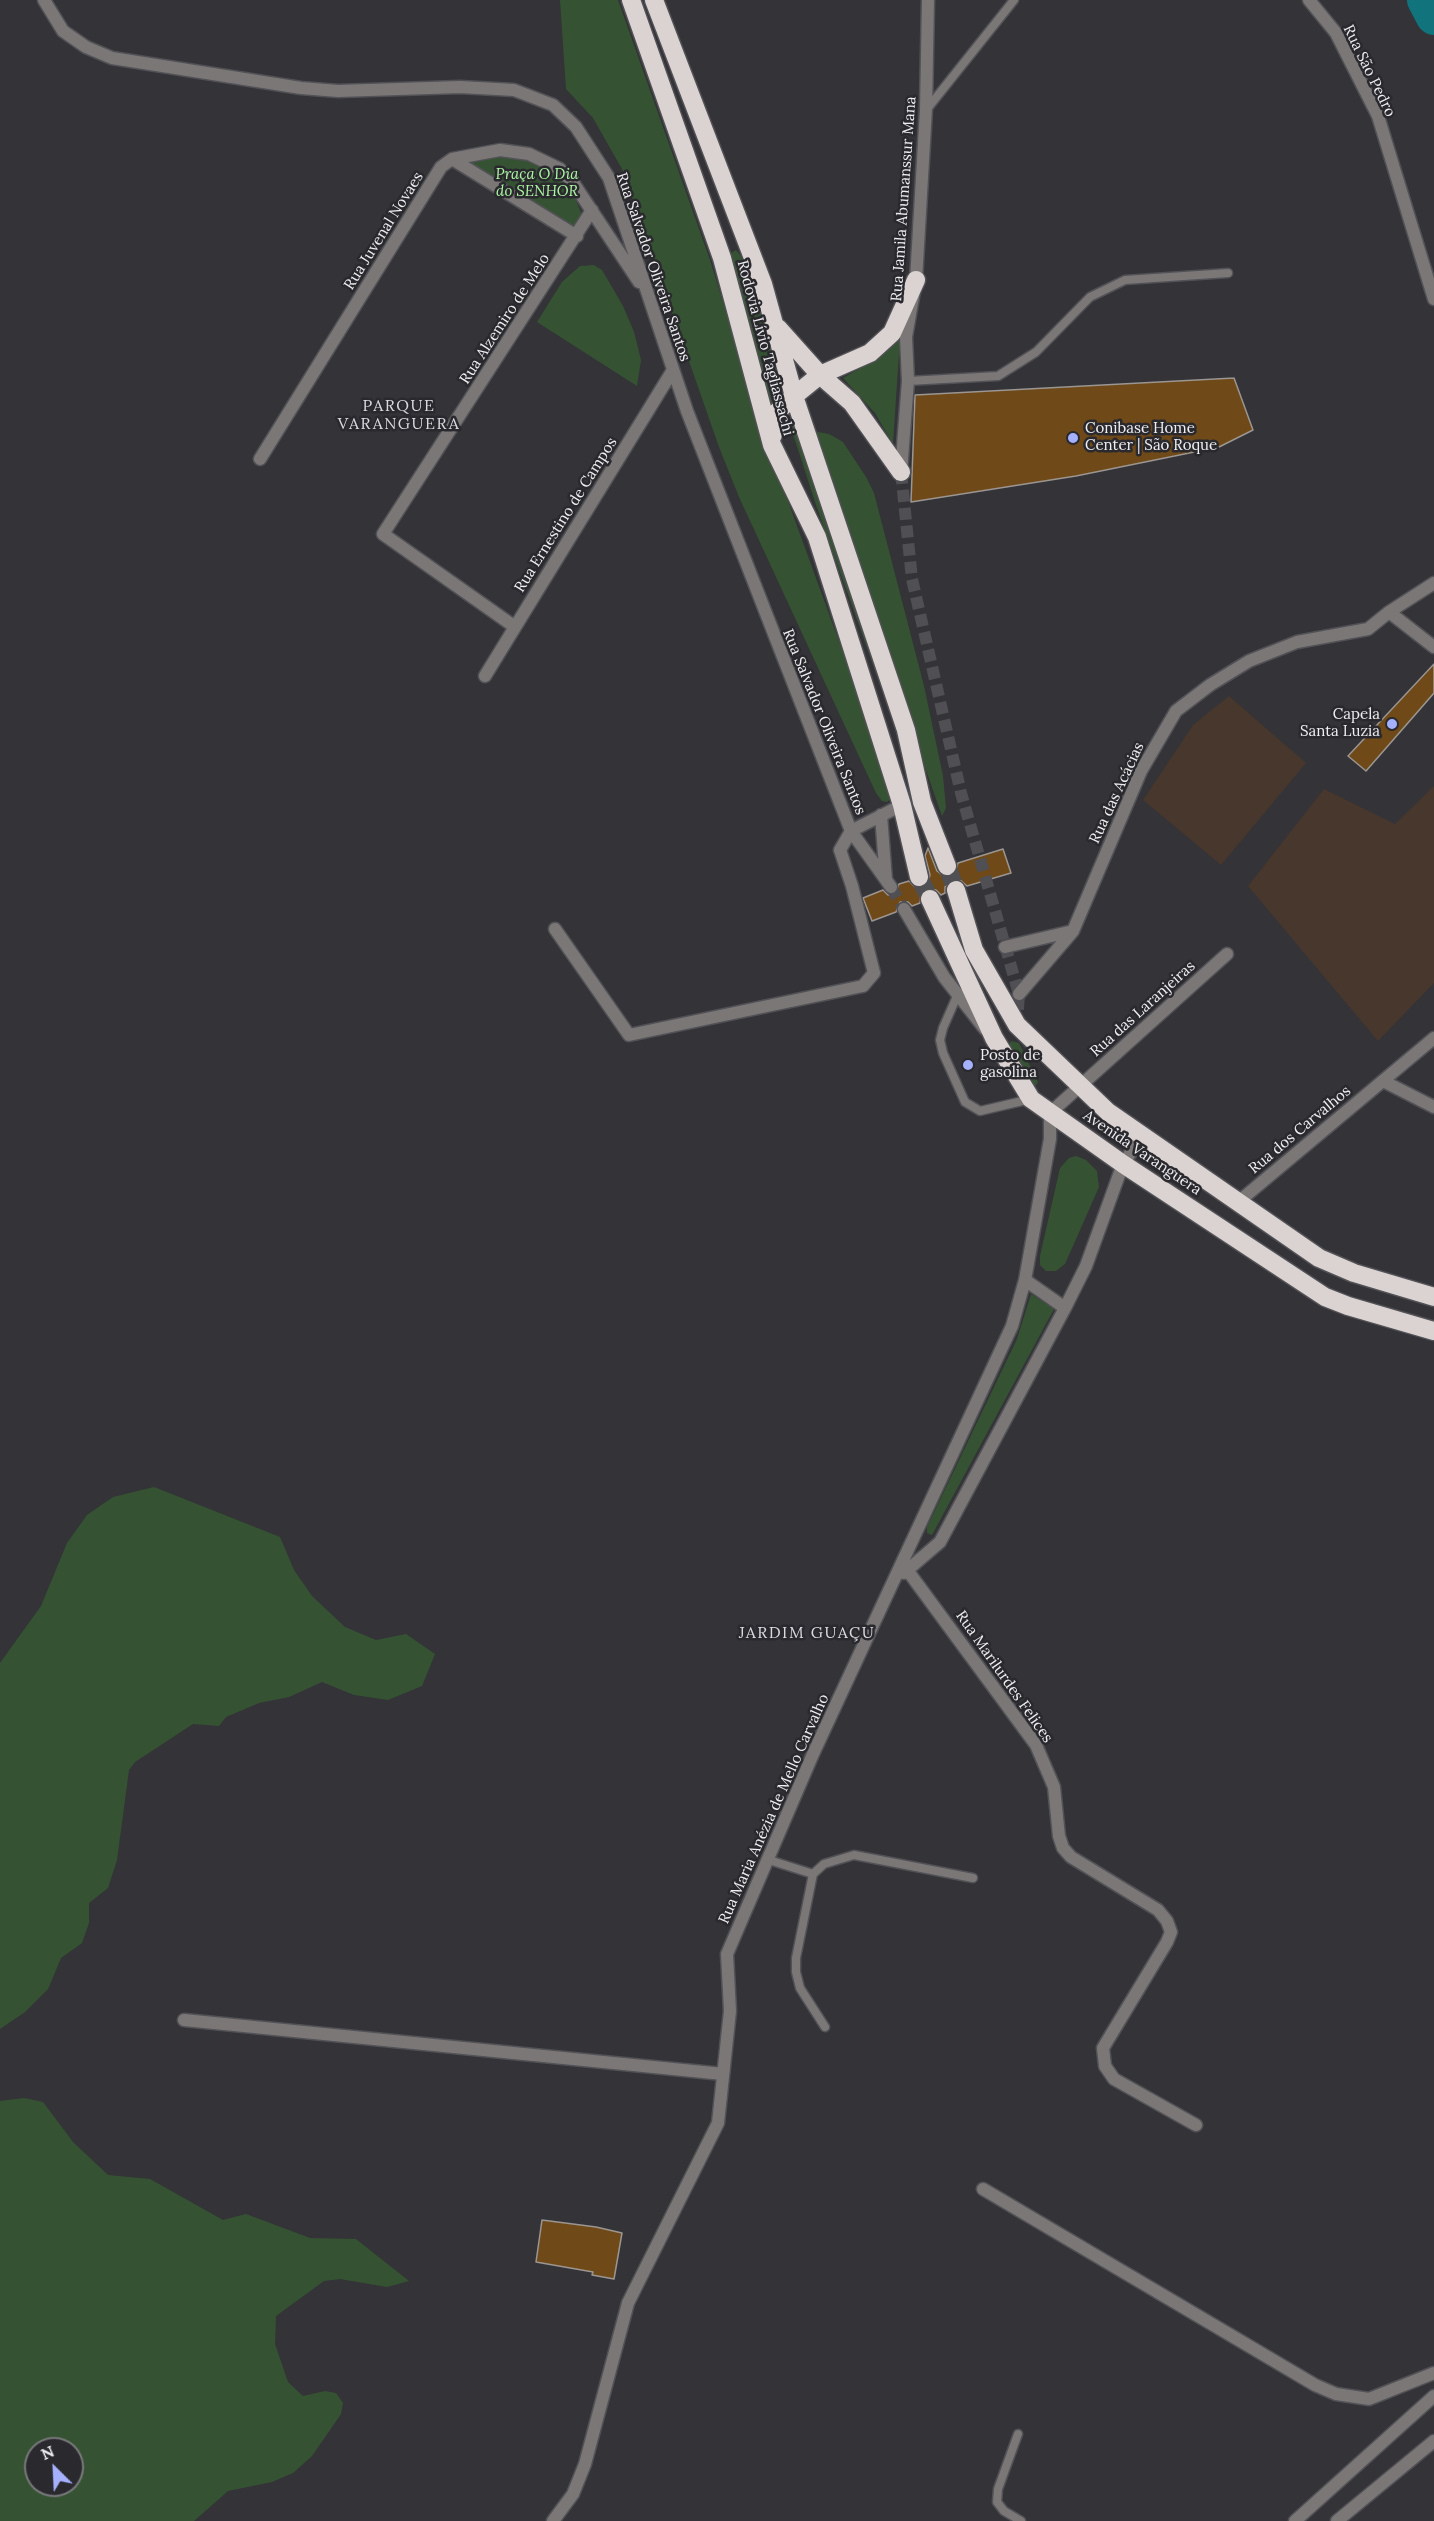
<!DOCTYPE html>
<meta charset="utf-8">
<style>
body{margin:0}
#map{position:relative;width:1434px;height:2521px;overflow:hidden;background:#333338;font-family:Lora,serif}
canvas{display:block}
.north{position:absolute;left:24px;top:2437px;width:60px;height:60px;box-sizing:border-box;background:#29292e;border:2px solid #78787c;border-radius:50%;rotate:336deg;font-size:16px;font-weight:700;line-height:24px;text-align:center;color:#efeff2}
.north::after{content:'';display:block;margin:auto;width:21px;height:27px;background:#a5b1fc;clip-path:polygon(50% 0,100% 100%,50% 72%,0 100%)}
</style>
<div id="map">
<canvas width="1434" height="2521"></canvas>
<div class="north">N</div>
</div>
<script>
const ctx = document.querySelector('canvas').getContext('2d');
ctx.lineJoin = 'round';
function fill(path, color) {
  ctx.fillStyle = color;
  ctx.fill(path, 'evenodd');
}
function poly(rows) {
  const path = new Path2D();
  for (const r of rows) {
    path.moveTo(r[0], r[1]);
    for (let i = 2; i < r.length; i += 2) path.lineTo(r[i], r[i + 1]);
  }
  return path;
}
function trace(path, color, width, dash) {
  ctx.strokeStyle = color;
  ctx.lineWidth = width;
  ctx.lineCap = dash ? 'butt' : 'round';
  ctx.setLineDash(dash || []);
  ctx.stroke(path);
}
function drawText(font, color, halo, rows, align = 'center') {
  ctx.font = font + ' Lora,serif';
  ctx.lineWidth = 5;
  ctx.setLineDash([]);
  ctx.textBaseline = 'middle';
  ctx.strokeStyle = halo;
  ctx.fillStyle = color;
  for (const [text, x, y, turn = 0] of rows) {
    ctx.save();
    ctx.translate(x, y);
    ctx.rotate((+turn || 0) * Math.PI / 180);
    ctx.textAlign = isNaN(turn) ? turn : align;
    if (halo) ctx.strokeText(text, 0, 0);
    ctx.fillText(text, 0, 0);
    ctx.restore();
  }
}
fill(poly([
 [1229,696,1306,763,1221,865,1143,800,1193,725],
 [1434,786,1434,983,1378,1041,1248,886,1324,789,1395,824]
]), '#48372c');
fill(poly([
 [560,0,618,0,710,260,766,441,891,784,892,798,887,802,882,801,876,793,739,497,719,447,622,169,593,118,566,89],
 [489,156,513,156,530,161,548,169,571,188,582,215,573,229,464,161],
 [736,250,741,256,789,383,770,404,730,257,731,253],
 [594,265,602,270,623,306,634,332,641,360,637,386,537,322,562,282,580,266],
 [900,338,893,444,875,413,843,378,873,361],
 [793,421,905,754,817,508,792,431],
 [818,432,829,434,843,442,866,477,874,493,924,686,943,776,946,808,942,816,808,433],
 [1011,1041,1019,1043,1038,1082,1034,1088,1008,1048],
 [1076,1156,1086,1160,1097,1171,1099,1187,1065,1264,1056,1271,1046,1271,1040,1265,1040,1256,1060,1168,1069,1158],
 [1031,1294,1054,1309,932,1535,927,1533,927,1527,1017,1339],
 [154,1487,280,1537,294,1570,312,1596,345,1627,376,1640,406,1634,435,1654,422,1686,388,1700,354,1695,322,1682,289,1697,259,1703,226,1717,219,1726,193,1724,135,1762,129,1770,117,1860,108,1888,89,1903,89,1923,82,1943,61,1958,48,1989,25,2012,0,2029,0,1663,41,1606,67,1543,87,1515,113,1497],
 [24,2098,43,2102,73,2142,108,2175,150,2179,223,2220,246,2214,310,2238,356,2239,409,2281,387,2287,340,2279,324,2281,276,2316,275,2344,288,2382,303,2396,325,2391,336,2393,343,2403,341,2414,312,2456,293,2473,272,2482,228,2491,194,2521,0,2521,0,2101],
 [36,2449,72,2449,72,2485,36,2485]
]), '#355332');
trace(poly([
 [1425,0,1434,17]
]), '#11737c', 36);
const building = poly([
 [1234,378,1253,430,1219,447,1076,476,911,502,915,395,1234,378],
 [1434,664,1434,693,1366,771,1348,756,1434,664],
 [928,848,937,871,945,877,955,873,958,863,1003,849,1011,873,967,886,959,879,952,879,945,887,945,893,941,895,936,890,926,889,921,893,920,903,912,906,908,902,900,902,896,912,872,921,863,898,883,890,888,895,895,894,899,884,909,881,916,888,927,885,930,875,925,856,928,848],
 [542,2220,596,2227,622,2233,614,2279,592,2275,593,2272,536,2262,542,2220]
]);
fill(building, '#704918');
trace(building, '#9b9691', 1.5);
trace(poly([
 [901,472,912,579,961,793,1019,994,1017,1024],
 [891,887,904,909]
]), '#4f4f54', 12, [12, 6]);
trace(poly([
 [947,866,956,890],
 [919,877,930,899]
]), '#4f4f54', 18, [18, 9]);
const lane = poly([
 [927,109,1014,0],
 [908,381,998,376,1036,352,1090,297,1125,280,1228,273],
 [957,996,943,1028,940,1040,943,1053,965,1102,980,1111,1031,1099],
 [769,1860,813,1874,796,1958,796,1972,800,1988,825,2027],
 [813,1874,824,1864,854,1855,973,1878],
 [1018,2434,998,2489,997,2502,1004,2511,1021,2521]
]);
const street = poly([
 [44,0,63,31,86,47,112,58,301,88,338,91,460,87,514,90,553,105,576,127,609,178,687,411,851,831,891,887],
 [1309,0,1336,33,1378,116,1434,299],
 [452,159,577,236],
 [260,459,441,167,452,159,500,150,529,154,560,169,574,184,639,282],
 [901,472,908,381,906,337,916,280,926,109,928,0],
 [1389,612,1434,583],
 [515,627,383,534,592,210],
 [485,676,673,370],
 [881,815,886,880],
 [851,831,902,805],
 [904,909,944,977,985,1029],
 [555,929,629,1035,863,986,874,973,852,886,840,850,851,831],
 [1005,947,1073,931],
 [1019,994,1073,931,1141,771,1176,711,1210,685,1249,661,1297,642,1368,629,1389,612,1434,647],
 [1383,1081,1434,1107],
 [1237,1203,1434,1038],
 [1025,1280,1065,1308],
 [902,1563,1036,1745,1054,1787,1059,1836,1063,1848,1071,1857,1158,1910,1167,1921,1171,1932,1167,1942,1103,2048,1105,2066,1114,2079,1196,2125],
 [904,1573,940,1542,1065,1308,1086,1266,1123,1164,1142,1136],
 [184,2020,723,2074],
 [983,2189,1315,2385,1336,2394,1369,2399,1434,2373],
 [553,2521,573,2494,585,2464,628,2303,718,2123,730,2011,727,1954,813,1754,1012,1326,1025,1280,1050,1139,1050,1113,1227,954],
 [1295,2521,1434,2396],
 [1337,2521,1434,2441]
]);
const highway = poly([
 [631,0,722,258,772,445,817,537,902,805,919,877],
 [654,0,763,284,794,396,906,730,922,802,947,866],
 [778,328,820,375,852,403,901,472],
 [773,435,777,412,794,396,820,375,870,353,892,333,916,280],
 [956,890,974,950,1017,1025,1108,1112,1319,1258,1354,1273,1434,1297],
 [930,899,994,1038,1031,1099,1123,1164,1325,1297,1348,1306,1434,1331]
]);
trace(lane, '#515156', 11);
trace(street, '#515156', 15);
trace(highway, '#515156', 21);
trace(lane, '#7a7776', 8);
trace(street, '#7a7776', 12);
trace(highway, '#dbd3d1', 18);
for (const [x, y, r, color] of [
 [1073,438,6,"#a5b1fc"],
 [1392,724,6,"#a5b1fc"],
 [968,1065,6,"#a5b1fc"]
]) {
  const dot = new Path2D();
  dot.arc(x, y, r, 0, 2 * Math.PI);
  ctx.fillStyle = color;
  ctx.fill(dot);
  trace(dot, '#29292e', 2);
}
drawText('15px', '#efeff2', '#29292e', [
 ["Rua São Pedro",1369,71,64],
 ["Rua Jamila Abumanssur Mana",904,199,-86],
 ["Rua Juvenal Novaes",384,231,-58],
 ["Rua Salvador Oliveira Santos",653,267,71],
 ["Rua Alzemiro de Melo",505,319,-57],
 ["Rodovia Lívio Tagliassachi",765,348,75],
 ["Rua Ernestino de Campos",566,515,-58],
 ["Rua Salvador Oliveira Santos",824,722,68],
 ["Rua das Acácias",1117,793,-65],
 ["Rua das Laranjeiras",1143,1009,-42],
 ["Rua dos Carvalhos",1300,1130,-40],
 ["Avenida Varanguera",1142,1153,34],
 ["Rua Marilurdes Felices",1004,1677,55],
 ["Rua Maria Anézia de Mello Carvalho",774,1809,-66]
]);
drawText('italic 15px', '#adf7a4', '#29292e', [
 ["Praça O Dia",537,175],
 ["do SENHOR",537,192]
]);
drawText('15px', '#efeff2', '#29292e', [
 ["Conibase Home",1085,429],
 ["Center | São Roque",1085,446],
 ["Capela",1380,715,"right"],
 ["Santa Luzia",1380,732,"right"],
 ["Posto de",980,1056],
 ["gasolina",980,1073]
], 'left');
ctx.letterSpacing = '1.5px';
drawText('16px', '#d9d9e0', '#29292e', [
 ["PARQUE",399,406],
 ["VARANGUERA",399,424],
 ["JARDIM GUAÇU",807,1633]
]);
ctx.letterSpacing = '0px';
</script>
